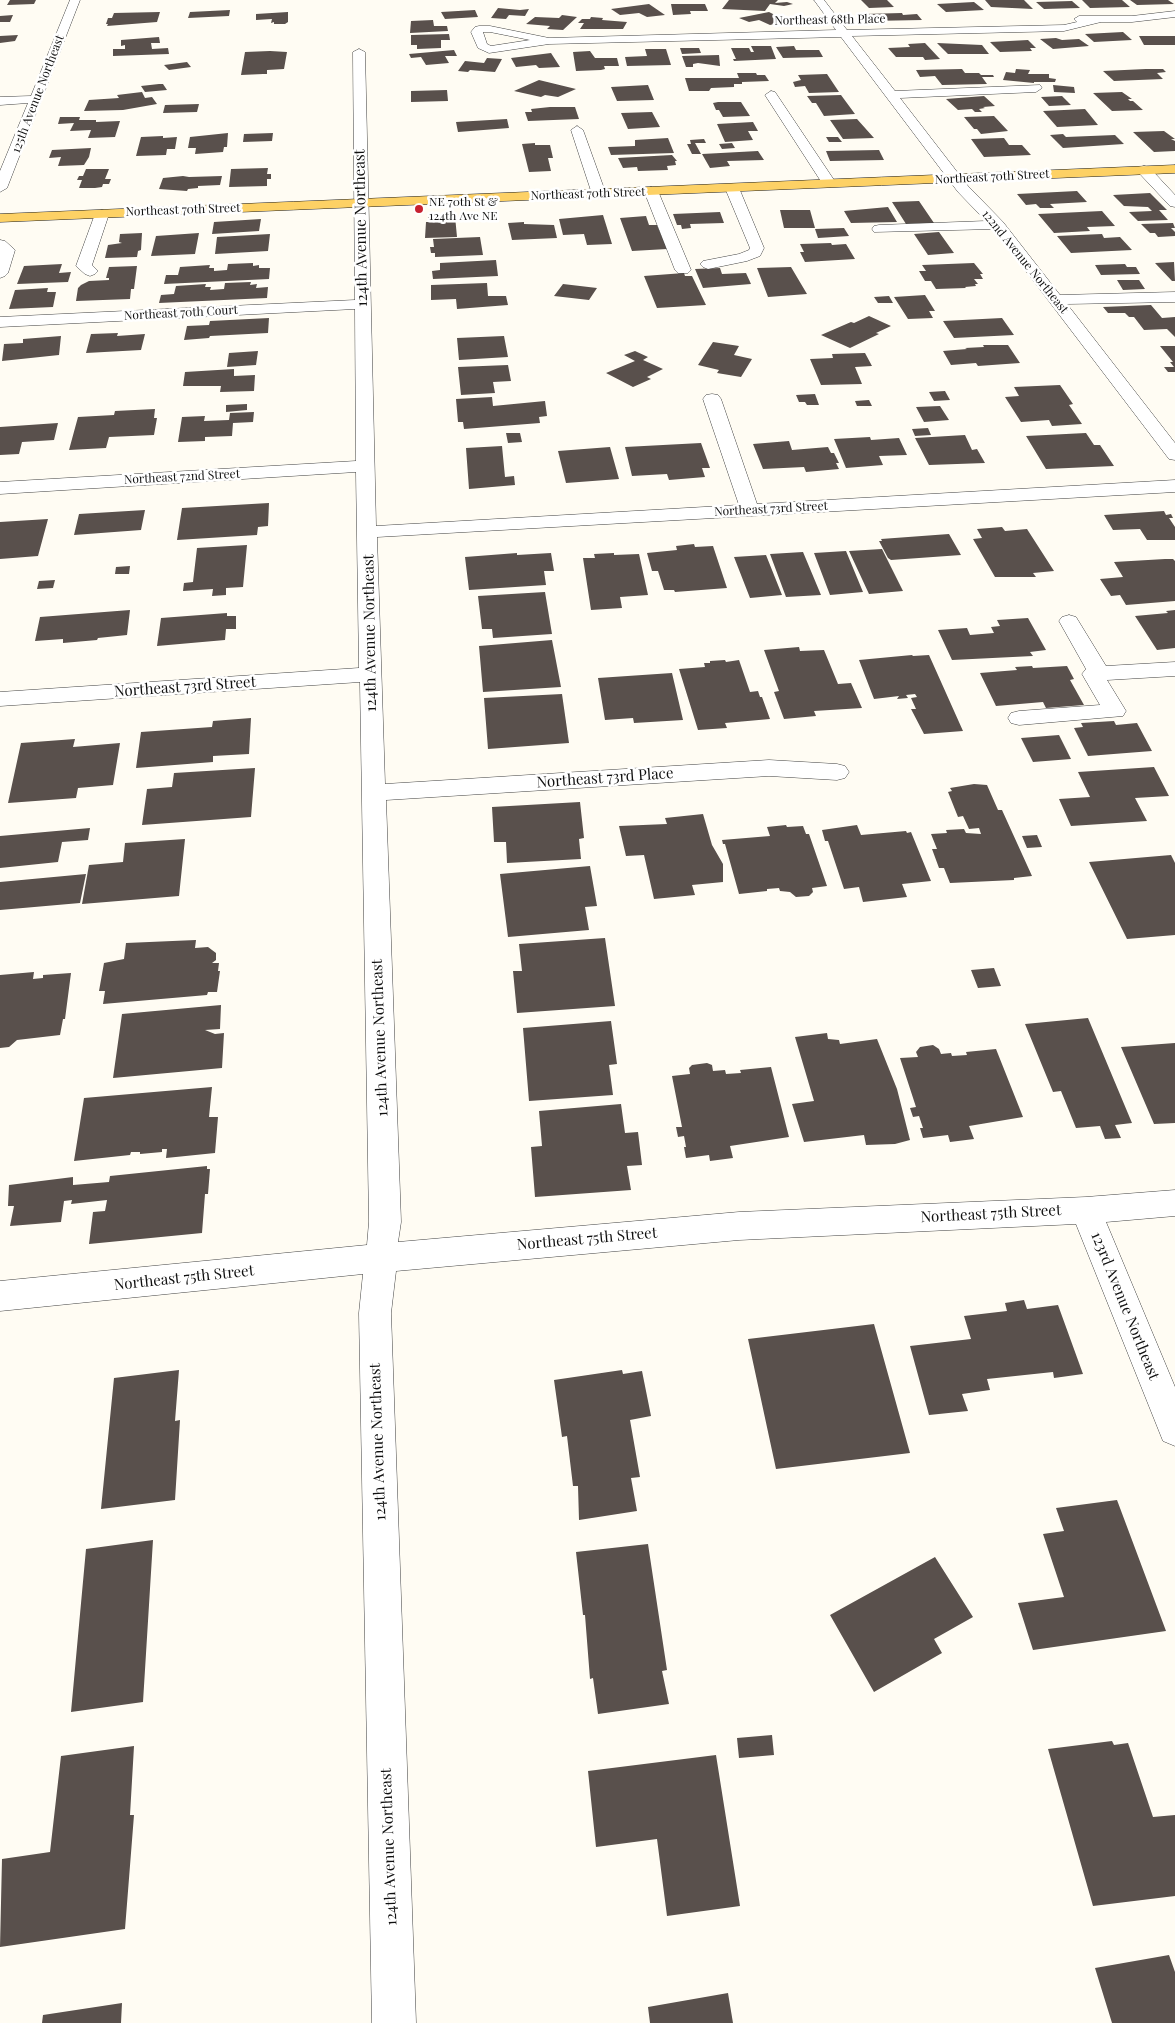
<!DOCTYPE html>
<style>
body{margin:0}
canvas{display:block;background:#fffcf3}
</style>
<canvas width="1175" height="2023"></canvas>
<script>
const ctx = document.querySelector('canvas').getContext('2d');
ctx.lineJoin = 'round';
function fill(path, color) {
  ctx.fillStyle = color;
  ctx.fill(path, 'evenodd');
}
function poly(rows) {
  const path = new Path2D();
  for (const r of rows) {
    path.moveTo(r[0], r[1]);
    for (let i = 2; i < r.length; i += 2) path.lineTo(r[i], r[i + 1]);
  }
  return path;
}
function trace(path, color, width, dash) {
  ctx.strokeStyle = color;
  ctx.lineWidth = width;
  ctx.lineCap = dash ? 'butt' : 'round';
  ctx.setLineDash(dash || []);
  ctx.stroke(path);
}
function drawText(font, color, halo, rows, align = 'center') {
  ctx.font = font + ' "Playfair Display",serif';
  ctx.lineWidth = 5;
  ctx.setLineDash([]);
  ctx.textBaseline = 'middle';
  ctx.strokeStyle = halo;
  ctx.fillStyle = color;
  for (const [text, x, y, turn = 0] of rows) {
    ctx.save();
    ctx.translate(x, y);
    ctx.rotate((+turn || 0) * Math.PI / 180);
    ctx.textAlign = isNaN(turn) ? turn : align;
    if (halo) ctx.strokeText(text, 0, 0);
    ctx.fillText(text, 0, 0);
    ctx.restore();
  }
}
fill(poly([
 [10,0,36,0,34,4,7,5],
 [729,0,778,0,775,3,787,2,793,4,784,6,770,4,765,11,722,9],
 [861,0,887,0,894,7,869,8],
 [985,0,1024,0,1033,9,991,7],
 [1082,0,1122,0,1130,7,1090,8],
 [1130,0,1168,0,1174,4,1137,5],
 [1072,1,1080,8,1044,9,1036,2],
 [974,2,984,10,946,12,937,4],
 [649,4,665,15,647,17,639,13,620,15,611,9],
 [671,4,705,4,708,11,690,11,691,14,673,15],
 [498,8,520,10,529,9,525,16,509,15,506,19,491,18],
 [230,10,229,16,188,18,190,12],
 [475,10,478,17,445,19,441,12],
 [160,12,157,22,107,26,108,24,106,24,108,18,112,18,114,13],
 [288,12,288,22,285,24,274,24,274,22,271,23,272,19,256,20,256,14],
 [769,12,779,17,784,16,792,20,770,25,759,20,749,22,739,18],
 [902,13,903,15,917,14,922,20,870,21,864,14],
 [13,15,10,22,0,22,0,16],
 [562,15,577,17,563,30,547,29,550,26,526,24,535,17,559,18],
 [591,17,603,18,602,20,627,22,623,29,580,29,584,23,578,23,582,19,590,19],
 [433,20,434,26,447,26,448,31,410,33,411,21],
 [1123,32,1132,40,1094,42,1085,34],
 [449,34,450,40,441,40,441,48,417,49,417,45,411,45,411,35],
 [18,35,15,41,0,43,0,36],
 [1139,36,1175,36,1175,45,1144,45],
 [159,37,160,43,151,43,152,49,168,48,169,54,113,56,113,49,125,49,125,45,121,46,121,40],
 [1056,38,1062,40,1079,39,1089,46,1053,49,1040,39],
 [1028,40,1036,48,1030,48,1032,51,1000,52,990,42],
 [925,43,940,59,925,60,923,57,896,57,888,48,910,47,908,44],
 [937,43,982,45,989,54,948,54],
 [751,46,771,46,776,59,734,61,733,59,736,59,731,48,749,48,751,52,754,52],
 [794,46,796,50,819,50,823,57,783,58,776,47],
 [680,48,699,48,701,53,682,54],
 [645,49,666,49,671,65,627,66,625,57,647,56],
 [454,50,457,56,445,56,449,63,426,65,421,57,411,58,409,54],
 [270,51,287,52,284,69,267,70,267,74,263,74,241,75,245,52],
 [590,51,595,58,617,58,619,66,604,66,605,69,601,70,576,71,573,52],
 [551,53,560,67,539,68,536,65,516,67,511,58],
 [719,55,720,66,698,63,693,64,693,67,686,67,682,56],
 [487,58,502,59,495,72,470,70,468,72,458,71,465,61,484,63],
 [187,62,191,67,169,70,164,65],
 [962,69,965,73,979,73,981,75,993,75,994,77,982,77,987,84,942,85,935,76,920,77,916,70],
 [1016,69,1030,70,1028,74,1049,74,1049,78,1056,79,1055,82,1034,82,1034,83,1003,80,1006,72,1015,73],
 [1146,69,1163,69,1166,72,1157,73,1163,79,1114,81,1103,71],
 [737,73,756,73,757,75,765,75,769,81,742,82,742,84,734,84,734,87,711,88,709,91,689,91,685,78,739,78],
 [827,74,839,92,809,93,805,86,795,87,793,82,801,80,798,75],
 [539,80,576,89,558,97,545,95,541,97,514,91],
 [159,84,163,84,167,90,145,92,141,86],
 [648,85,654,100,617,101,611,87],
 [1053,85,1074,87,1075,93,1054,92],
 [447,90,448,101,411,102,411,91],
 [142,92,145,98,152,97,157,104,123,110,84,111,89,100,119,98,117,95],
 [1122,92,1132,99,1128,99,1130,101,1133,101,1143,110,1112,111,1093,93],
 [841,95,855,114,824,116,816,103,812,103,807,96],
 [984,96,995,106,983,107,985,108,979,109,982,112,975,112,972,109,958,110,946,99],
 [1062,96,1071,105,1049,106,1041,97],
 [718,102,741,102,750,116,723,117,719,110,716,110,713,103],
 [199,104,197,112,163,113,165,105],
 [550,107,575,107,579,119,528,121,525,112,532,112,531,109],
 [1085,109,1098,125,1057,127,1043,111],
 [652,112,660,127,628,129,621,113],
 [994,116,1008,131,981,134,977,129,974,129,964,117],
 [60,117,80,117,79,120,96,120,96,122,120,121,115,137,88,138,91,130,70,131,74,123,58,124],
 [507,119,509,128,458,132,456,122],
 [857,119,874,138,843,139,830,120],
 [753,122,758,131,748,131,753,140,725,142,717,124],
 [1164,131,1175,139,1171,139,1175,141,1175,151,1154,152,1133,132],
 [228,133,227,147,224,147,223,152,195,154,196,148,188,148,190,137],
 [273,133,272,141,243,142,244,134],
 [1063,134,1066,137,1115,135,1124,144,1063,148,1050,135],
 [163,136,163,138,177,137,175,149,167,149,166,155,136,156,141,137],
 [826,137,838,137,842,142,829,142],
 [668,138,674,153,611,155,608,147,635,146,635,140],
 [1004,138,1009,145,1022,145,1031,155,984,157,971,139],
 [704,139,706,143,695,143,701,154,692,154,687,144,691,144,690,140],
 [535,143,535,145,550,145,553,158,548,158,551,171,529,172,522,144],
 [732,143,735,148,722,149,719,144],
 [91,148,89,157,84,165,58,166,61,157,49,158,52,150],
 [879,150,884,160,830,161,826,151],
 [758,151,764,160,727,161,730,166,710,168,702,154],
 [672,155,677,161,675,161,676,165,667,166,668,170,638,171,637,167,623,168,618,158],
 [268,168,267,174,271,174,271,179,267,179,267,186,229,187,231,169],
 [86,169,109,169,105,179,111,179,109,184,103,184,102,187,95,188,79,188,82,180,77,180,79,176,83,176],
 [183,176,189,177,222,176,220,185,198,186,198,188,188,189,187,191,159,189,163,178],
 [1077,191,1087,202,1050,204,1054,208,1040,208,1036,204,1026,205,1017,194],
 [1150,193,1167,210,1159,210,1168,220,1138,221,1129,212,1152,211,1148,207,1124,206,1113,195],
 [919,201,934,223,906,224,892,202],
 [888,207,897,222,851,223,844,211],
 [780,210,810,210,815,228,784,228],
 [1102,211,1115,226,1087,227,1090,231,1054,233,1038,214],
 [720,212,724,223,690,224,691,228,682,229,681,225,677,225,673,214],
 [603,215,612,244,587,245,584,234,563,235,559,219],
 [455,216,457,237,425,238,426,222,429,222,428,217],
 [646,216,649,225,657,225,667,249,632,251,620,218],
 [261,219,259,231,212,234,214,222],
 [524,222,524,224,554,225,557,238,512,240,508,223],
 [1173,223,1175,228,1171,228,1175,232,1175,236,1158,237,1155,233,1150,233,1141,224],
 [844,228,849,236,818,238,815,229],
 [939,232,954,253,928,255,914,234],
 [142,233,141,250,138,251,137,257,105,258,108,245,122,243,119,242,120,234],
 [199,233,195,254,151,256,156,236],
 [270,234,268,251,215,254,217,237],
 [1102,234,1104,238,1120,237,1132,250,1071,253,1057,236],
 [480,237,483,255,435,257,435,253,431,253,430,247,434,247,433,239],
 [831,243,832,245,846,244,855,259,805,262,800,252,804,252,800,244],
 [496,260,498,276,433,279,432,271,440,270,440,263],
 [1174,262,1175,281,1172,281,1155,263],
 [253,263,253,266,259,265,259,268,270,268,269,279,164,284,166,275,178,275,180,267,210,265,209,268,214,268,214,271,227,270,228,264],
 [974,263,983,274,980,274,983,279,974,279,978,284,975,284,976,286,965,287,966,288,936,289,931,281,925,281,919,271,926,271,922,265],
 [62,264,59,273,71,272,68,282,17,284,24,266],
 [1125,264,1127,267,1136,267,1140,274,1101,275,1095,265],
 [137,266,134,289,131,289,130,299,76,301,78,288,81,285,89,281,109,280,109,278,106,278,109,267],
 [791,267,807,294,768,297,757,268],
 [720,268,722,274,746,273,751,284,703,288,695,269],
 [684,273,685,276,692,276,706,305,657,308,644,276],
 [1117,280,1139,280,1145,289,1123,290],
 [251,282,250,285,257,284,256,288,268,287,267,298,159,303,161,295,174,294,176,286,206,284,205,287,211,287,210,290,224,289,225,283],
 [487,283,488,296,506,296,508,305,457,309,456,299,431,300,431,285],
 [563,284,597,288,589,300,554,296],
 [48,288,47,292,56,292,53,307,9,309,15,290],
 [925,295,935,311,929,311,933,318,908,319,894,297],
 [889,296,893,303,878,303,874,297],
 [1151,305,1162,318,1175,317,1175,337,1167,329,1144,330,1134,317,1129,317,1125,313,1108,313,1103,307],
 [869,316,891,326,876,333,879,334,850,348,821,335,851,322,854,323],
 [269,318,268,333,210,336,209,338,184,340,187,326,209,325,210,321],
 [1002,318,1014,335,954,338,943,321],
 [118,333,117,336,145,334,141,350,86,353,91,334],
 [61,336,59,355,2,361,4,344,23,343,23,339],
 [504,336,508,357,459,360,457,338],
 [713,342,739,346,734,355,752,359,741,377,717,373,719,370,698,365],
 [983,345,1008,345,1020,363,978,366,976,363,951,365,943,351,967,349,965,348,984,347],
 [1160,346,1175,346,1175,372,1168,372,1164,367,1174,367,1170,362,1173,362],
 [258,351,256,365,227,367,229,353],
 [635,351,648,357,643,360,663,369,647,377,651,379,633,387,606,373,635,361,624,355],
 [865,353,872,366,855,367,862,384,821,385,810,359,833,358,832,354],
 [508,365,511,381,493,382,495,393,461,395,458,367],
 [234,369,234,376,255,375,254,391,220,392,221,386,183,386,185,372],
 [1060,385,1073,404,1069,405,1082,424,1052,426,1049,420,1021,422,1005,397,1019,396,1014,387],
 [945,391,950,400,934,401,929,392],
 [815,394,819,405,807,405,805,402,799,402,796,395],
 [492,397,493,406,545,401,547,416,539,417,540,423,464,429,463,422,458,422,456,399],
 [869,400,872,406,857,406,855,401],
 [247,404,247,410,226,412,226,405],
 [940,406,949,420,924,422,916,407],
 [155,409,154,418,157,418,154,435,109,437,106,448,69,450,78,417,114,415,115,411],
 [254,412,253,422,233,423,232,436,205,437,205,441,178,442,182,417,205,416,204,421,229,420,230,413],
 [58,423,54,440,22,442,19,454,0,455,0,427],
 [928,428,931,435,915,436,912,429],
 [506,433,520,433,522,442,508,443],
 [1086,433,1094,445,1100,445,1114,466,1046,469,1026,436],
 [965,435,972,450,977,449,985,463,929,465,915,438],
 [870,437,871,440,899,438,907,455,879,456,883,465,846,468,834,439],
 [789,441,792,450,828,447,831,453,834,453,839,463,836,463,839,469,806,472,804,467,763,469,753,444],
 [701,443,710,468,702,468,705,477,669,480,667,474,632,476,625,447],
 [502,446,505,477,514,476,515,485,469,489,466,448],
 [610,447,619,479,566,483,558,451],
 [269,503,268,526,258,527,257,535,177,540,182,508],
 [145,510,141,530,74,535,79,514],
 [1164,511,1166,515,1171,514,1173,518,1169,518,1175,527,1175,540,1147,540,1140,529,1113,530,1104,515],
 [48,519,38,556,0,559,0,522],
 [1002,527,1005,531,1027,529,1054,571,1033,573,1036,577,995,577,973,539,982,538,977,529],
 [949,534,961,555,891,560,888,558,879,541,882,541,881,539],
 [694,544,695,547,713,546,727,588,675,592,674,590,664,590,658,571,652,571,647,553,677,550,676,546],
 [247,545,243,587,226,588,226,595,212,596,213,589,183,591,184,583,193,582,197,548],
 [882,549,903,591,869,594,849,551],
 [846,551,863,592,830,595,814,553],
 [803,552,821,595,786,597,770,554],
 [517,553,517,555,551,553,554,571,544,571,546,585,469,590,465,557],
 [614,553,614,555,639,554,648,595,620,597,622,608,591,610,583,558,595,558,594,554],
 [766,555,782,595,750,598,734,557],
 [1165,559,1173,559,1175,561,1175,601,1126,605,1120,595,1111,596,1100,579,1123,577,1114,562],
 [130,566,129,574,115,574,116,567],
 [55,580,53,588,37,589,39,581],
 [545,592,552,634,493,638,492,629,482,629,478,596],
 [130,610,127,635,98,638,97,640,63,643,63,639,35,641,40,617],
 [1175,610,1175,648,1157,650,1135,616,1168,613,1166,611],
 [227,613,227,616,236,616,236,629,226,629,225,640,157,646,161,618],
 [1028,618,1046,650,1030,652,1033,656,952,660,938,630,967,628,970,635,994,633,991,627,1000,626,997,620],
 [552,640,561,687,483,692,479,646],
 [799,647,800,651,824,650,838,684,851,683,862,708,814,711,816,716,784,719,774,692,779,691,764,650],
 [912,655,913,656,929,655,963,731,924,734,911,709,916,709,911,698,917,697,915,694,906,695,908,698,897,699,899,696,874,699,859,660],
 [725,660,726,662,739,660,750,692,758,691,760,697,762,697,770,719,725,723,727,728,698,730,679,669,705,667,704,663,710,663,710,661],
 [1032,666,1033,668,1067,666,1074,679,1070,680,1084,705,1046,708,1043,702,996,706,980,673,1017,670,1015,667],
 [672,673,683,720,634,723,633,718,605,720,598,678],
 [562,694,569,743,488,749,484,698],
 [251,718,249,754,213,756,213,762,136,768,141,732,212,727,213,721],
 [1114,721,1116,725,1137,723,1152,751,1088,756,1074,728,1083,727,1081,723],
 [1059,735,1071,759,1033,762,1021,738],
 [75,739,73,747,120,743,113,785,78,788,76,798,8,803,21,743],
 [1154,767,1169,796,1135,798,1147,821,1071,826,1059,799,1090,797,1078,772],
 [255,768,251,817,142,825,147,789,172,787,174,773],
 [974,784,987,785,998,810,1002,810,1032,876,1014,878,1014,880,950,883,944,868,939,868,932,849,937,849,931,834,947,833,946,830,964,829,966,833,981,834,979,828,969,829,963,816,958,817,948,792,952,791,950,788],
 [580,802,584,838,579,839,581,859,507,863,506,842,494,842,492,807],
 [703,814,712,845,723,864,723,882,692,885,695,895,654,899,644,855,626,856,619,826,667,824,665,818],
 [786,825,787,827,803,826,806,834,809,834,827,886,812,888,813,892,809,896,796,897,790,892,780,891,779,888,767,889,767,891,739,894,725,844,723,844,722,840,770,836,767,827],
 [857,825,861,835,906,831,907,833,911,832,931,881,902,884,907,897,863,902,859,887,844,889,828,841,825,841,822,830],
 [90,828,88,840,62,842,58,862,0,868,0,836],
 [1037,835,1042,847,1027,848,1022,836],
 [185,839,179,896,82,904,89,865,123,862,125,843],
 [1171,855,1175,863,1175,935,1127,939,1089,862],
 [590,866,597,906,585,907,589,930,508,937,500,874],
 [86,874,80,903,0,910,0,882],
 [605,938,615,1006,517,1013,513,971,522,971,519,944],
 [196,940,195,948,208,947,216,953,216,960,212,963,219,963,218,971,220,971,217,992,208,992,207,995,103,1004,105,991,99,991,104,963,124,959,126,943],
 [994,968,1001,986,978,988,971,970],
 [34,972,33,979,43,978,43,975,71,973,65,1019,63,1019,60,1035,17,1040,9,1047,0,1048,0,975],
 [221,1005,220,1029,205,1030,215,1034,224,1033,222,1068,113,1078,122,1014],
 [1088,1018,1132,1123,1115,1125,1121,1138,1105,1139,1100,1126,1076,1128,1061,1091,1053,1092,1025,1024],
 [611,1021,617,1064,609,1065,613,1095,529,1101,523,1028],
 [827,1033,828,1039,839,1040,840,1044,877,1039,897,1089,910,1140,895,1144,866,1145,864,1135,804,1142,792,1104,814,1101,795,1037],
 [1175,1043,1175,1123,1154,1124,1121,1047],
 [933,1045,939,1049,941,1054,951,1053,952,1056,967,1055,966,1052,996,1049,1023,1117,969,1126,974,1139,950,1142,948,1135,923,1138,920,1128,923,1128,919,1116,913,1117,910,1108,916,1107,900,1058,918,1057,916,1052,920,1047],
 [707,1063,712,1065,713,1071,725,1070,726,1074,741,1073,740,1070,771,1067,789,1137,730,1146,733,1158,710,1161,709,1155,686,1158,684,1147,686,1147,684,1136,678,1137,676,1127,682,1127,672,1076,690,1074,689,1068,692,1065],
 [212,1087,209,1117,218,1117,215,1153,166,1158,167,1149,162,1149,162,1152,140,1154,140,1152,131,1152,130,1155,74,1161,84,1098],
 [621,1104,625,1133,638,1132,642,1165,627,1166,631,1190,535,1197,531,1147,542,1146,539,1111],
 [207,1166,207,1169,210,1169,208,1194,205,1194,202,1233,89,1244,93,1212,105,1211,107,1200,71,1204,72,1200,64,1201,61,1222,10,1226,14,1206,8,1206,9,1185,73,1177,73,1185,109,1182,110,1176],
 [1024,1300,1027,1309,1058,1305,1083,1374,1054,1378,1053,1372,987,1379,990,1390,962,1394,968,1411,929,1415,910,1346,971,1339,964,1316,1007,1311,1005,1303],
 [874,1324,910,1453,776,1469,748,1339],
 [179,1370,175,1421,180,1420,175,1500,101,1509,114,1378],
 [622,1370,623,1374,642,1371,651,1416,630,1420,640,1477,631,1478,637,1511,579,1520,578,1486,573,1486,567,1436,562,1437,554,1380],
 [1117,1500,1166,1631,1033,1650,1018,1603,1064,1597,1043,1534,1064,1531,1056,1508],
 [153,1540,143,1702,71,1712,86,1549],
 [648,1544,667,1670,662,1671,669,1704,598,1714,593,1678,590,1679,585,1615,583,1615,576,1552],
 [935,1557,973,1617,934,1639,942,1653,874,1692,830,1615],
 [772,1735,774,1755,739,1758,737,1738],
 [1112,1741,1114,1745,1128,1743,1153,1817,1175,1815,1175,1896,1093,1906,1048,1749],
 [134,1746,130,1815,134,1815,125,1929,0,1947,2,1859,50,1852,61,1756],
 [716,1755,740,1906,667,1916,657,1839,596,1847,588,1771],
 [1169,1955,1175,1972,1175,2023,1112,2023,1095,1968],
 [728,1993,733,2023,650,2023,648,2007],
 [122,2003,121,2023,42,2023,43,2015]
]), '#59504c');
const minor = poly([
 [70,0,80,0,7,188,0,192,0,171,28,103,0,105,0,97,31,96,70,0],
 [814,0,824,0,847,30,1064,25,1077,22,1074,19,1079,16,1132,16,1175,11,1175,17,1132,22,1101,22,1064,31,852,36,895,91,1040,85,1042,88,1036,92,900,98,968,186,1003,222,1060,295,1175,292,1175,302,1067,304,1175,443,1175,460,1169,459,994,229,874,232,872,229,874,226,879,225,986,221,958,192,841,37,549,44,489,53,478,48,471,32,475,27,479,26,490,26,549,38,836,30,814,0],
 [483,32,490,32,530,40,491,46,487,44,483,32],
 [359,49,365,52,376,526,739,505,703,399,706,395,712,394,718,395,721,399,757,504,1175,480,1175,492,377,537,385,784,769,760,837,764,845,766,849,772,845,778,837,780,769,776,386,800,401,1222,398,1242,739,1212,1086,1197,1175,1190,1175,1216,1106,1222,1175,1387,1175,1446,1163,1441,1076,1224,739,1240,396,1271,391,1313,416,2023,372,2023,359,1313,363,1274,0,1311,0,1281,367,1245,369,1222,360,682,0,706,0,692,359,668,356,472,0,494,0,482,356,461,355,309,0,327,0,317,355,300,353,52,359,49],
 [771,91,775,92,836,183,834,186,829,187,822,183,765,95,771,91],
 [577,126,583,130,606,194,604,197,599,198,592,194,571,130,577,126],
 [1144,166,1149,167,1175,195,1175,207,1170,206,1139,173,1137,170,1139,167,1144,166],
 [732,184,739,188,764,248,760,256,747,261,708,269,703,267,700,264,703,261,739,254,749,250,750,248,725,188,732,184],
 [651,187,658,191,691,270,688,273,678,273,675,270,644,191,651,187],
 [102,210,107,211,109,214,92,265,98,271,95,274,90,276,85,274,76,266,95,214,97,211,102,210],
 [0,240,5,241,15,250,8,273,5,276,0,278,0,240],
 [1069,615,1076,617,1106,666,1175,662,1175,676,1107,680,1126,711,1123,716,1019,725,1011,723,1008,718,1011,713,1019,711,1100,705,1082,674,1086,669,1059,621,1062,617,1069,615]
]);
const major = poly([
 [1175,165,1175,173,0,222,0,214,1175,165]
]);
trace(minor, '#434343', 1);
trace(major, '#212121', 1);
fill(minor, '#fff');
fill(major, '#fdd165');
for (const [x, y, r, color] of [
 [419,209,5,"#c72130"]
]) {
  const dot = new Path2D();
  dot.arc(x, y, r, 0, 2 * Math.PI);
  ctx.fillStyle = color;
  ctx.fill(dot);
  trace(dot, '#fff', 2);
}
drawText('12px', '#101010', '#fff', [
 ["Northeast 68th Place",830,20,-1],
 ["125th Avenue Northeast",38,94,-69],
 ["Northeast 70th Street",992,177,-3],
 ["Northeast 70th Street",588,194,-2],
 ["Northeast 70th Street",183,210,-2],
 ["122nd Avenue Northeast",1025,262,51],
 ["Northeast 70th Court",181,313,-3],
 ["Northeast 72nd Street",182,477,-3],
 ["Northeast 73rd Street",771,509,-3]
]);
drawText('12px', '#101010', '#fff', [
 ["NE 70th St &",429,202],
 ["124th Ave NE",429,216]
], 'left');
drawText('15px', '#101010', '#fff', [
 ["124th Avenue Northeast",361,228,-91],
 ["124th Avenue Northeast",370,633,-91],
 ["Northeast 73rd Street",185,687,-4],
 ["Northeast 73rd Place",605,778,-4],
 ["124th Avenue Northeast",380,1038,-92],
 ["Northeast 75th Street",991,1214,-3],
 ["Northeast 75th Street",587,1239,-5],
 ["Northeast 75th Street",184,1278,-6],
 ["123rd Avenue Northeast",1125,1306,68],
 ["124th Avenue Northeast",378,1442,-92],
 ["124th Avenue Northeast",389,1847,-92]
]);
</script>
